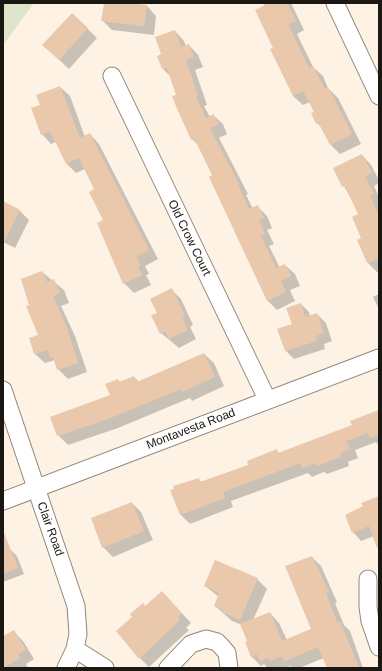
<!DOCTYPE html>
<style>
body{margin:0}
#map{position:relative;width:382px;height:671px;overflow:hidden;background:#fdf2e4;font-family:Helvetica,sans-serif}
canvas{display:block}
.frame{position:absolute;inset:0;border:4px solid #1b1712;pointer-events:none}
</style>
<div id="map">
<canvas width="382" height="671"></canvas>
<div class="frame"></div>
</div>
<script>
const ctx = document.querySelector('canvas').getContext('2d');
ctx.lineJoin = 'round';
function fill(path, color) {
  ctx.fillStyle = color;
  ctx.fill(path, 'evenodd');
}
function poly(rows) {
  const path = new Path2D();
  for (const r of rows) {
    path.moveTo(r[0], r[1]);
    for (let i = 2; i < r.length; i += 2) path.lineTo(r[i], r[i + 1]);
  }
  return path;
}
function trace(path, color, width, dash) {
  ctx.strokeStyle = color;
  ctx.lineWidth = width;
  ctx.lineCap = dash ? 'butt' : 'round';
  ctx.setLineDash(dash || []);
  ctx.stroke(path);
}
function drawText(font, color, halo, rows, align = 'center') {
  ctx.font = font + ' Helvetica,sans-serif';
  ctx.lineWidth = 4;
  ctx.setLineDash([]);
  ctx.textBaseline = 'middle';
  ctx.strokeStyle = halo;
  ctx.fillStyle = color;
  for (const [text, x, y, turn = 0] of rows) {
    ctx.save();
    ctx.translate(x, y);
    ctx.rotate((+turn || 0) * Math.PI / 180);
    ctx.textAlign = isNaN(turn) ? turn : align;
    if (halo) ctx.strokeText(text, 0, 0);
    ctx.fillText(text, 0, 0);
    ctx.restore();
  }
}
fill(poly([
 [3,3,34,3,3,45]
]), '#dee5cb');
fill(poly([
 [105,3,136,3,139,5,147,6,156,16,154,35,112,30,102,20],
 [264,3,291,3,304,30,297,34,313,67,323,76,328,88,338,98,361,144,340,154,331,145,323,129,317,123,315,112,310,102,303,105,293,96,274,48],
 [72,14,97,38,69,69,53,54],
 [175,31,184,41,186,46,189,45,198,55,203,67,195,70,207,105,204,106,210,117,213,115,223,124,227,134,219,138,248,194,246,195,253,209,257,206,267,216,272,228,267,230,274,244,269,246,280,268,285,265,295,274,300,286,290,290,295,301,277,310,267,300,213,176,199,146,192,139,171,77,163,69],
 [60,87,70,96,85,137,90,134,99,144,158,259,145,266,149,274,146,275,151,285,134,293,124,283,95,190,85,169,76,173,67,164,56,142,51,144,42,134,41,105],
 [362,155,371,165,379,180,379,183,374,186,379,197,379,272,377,272,368,263,358,241,363,239,360,214,334,169],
 [3,202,19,210,29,220,15,248,3,242],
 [42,272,64,290,69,303,61,306,75,336,87,372,68,379,58,369,55,360,45,363,35,354,30,338,39,335,30,305],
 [171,289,181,299,193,325,190,327,196,339,179,348,161,333,158,313],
 [379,294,379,309,373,297],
 [301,304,309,312,310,317,317,314,326,323,332,341,324,344,325,349,294,359,286,351,278,329,293,324],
 [204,354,214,363,224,386,192,401,190,398,118,428,68,445,58,435,111,395,118,380,120,382,134,377,139,382],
 [379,411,379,446,376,442,355,450,358,458,348,462,349,466,327,474,324,472,312,477,308,473,231,501,233,507,190,524,181,515,172,491,199,480,202,482,250,466,277,451,280,454,353,425],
 [379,497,379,536,377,535,361,541,353,532,364,506],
 [132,503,141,512,153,540,113,557,103,547],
 [11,550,17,556,24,574,3,582,3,553],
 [312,557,321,566,337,602,335,603,344,625,350,631,363,668,328,668,324,658,299,668,293,668,291,666,285,668,268,668,264,664,261,666,251,656,248,642,242,625,232,621,215,606,219,597,205,586,216,561,257,579,267,589,253,620,270,613,279,623,287,640,313,630],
 [162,592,191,623,186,628,189,630,149,667,140,658,145,607],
 [13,631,23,641,34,659,26,664,28,668,3,668,3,637]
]), '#0003');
fill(poly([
 [104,3,129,3,147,5,144,26,101,21],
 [269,3,287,3,296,21,288,24,309,68,313,66,325,89,328,87,352,134,330,145,318,122,316,124,311,113,314,112,303,91,293,96,270,49,273,48,255,10],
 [72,13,88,28,59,60,42,45],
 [175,30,181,47,189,44,194,57,186,60,198,95,196,97,206,118,213,114,219,124,210,128,239,184,238,185,249,209,258,205,264,218,259,220,265,234,261,236,276,268,285,264,291,276,281,281,286,292,267,301,209,177,212,175,194,138,191,140,175,104,172,96,176,95,167,68,162,69,157,56,161,54,155,37],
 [60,86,80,138,90,133,149,250,136,256,140,265,138,266,142,275,123,284,97,223,103,220,89,192,94,189,79,158,66,164,50,131,41,135,31,108,40,105,36,95],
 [362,154,372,173,365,176,374,194,370,196,379,216,379,258,367,263,357,240,361,238,352,217,358,214,345,186,342,187,333,168],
 [3,201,20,210,3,244],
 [42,271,47,282,54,279,60,293,53,296,66,325,78,363,57,370,53,357,50,357,48,350,34,354,29,338,38,335,26,306,29,305,21,279],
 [172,288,185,316,182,317,188,330,169,339,165,331,160,334,151,315,157,313,150,299],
 [301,303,305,317,317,313,324,333,316,336,317,341,285,351,277,329,292,324,286,308],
 [204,353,215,377,182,392,181,389,108,419,57,436,50,417,110,395,105,384,118,379,119,382,134,376,137,382],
 [379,410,379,435,370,438,368,433,346,441,350,449,340,453,341,457,317,466,316,463,302,468,300,463,223,492,225,498,180,515,170,490,174,489,173,486,199,478,200,482,248,465,247,461,277,449,278,453,352,425,350,421],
 [379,496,379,548,377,548,369,526,352,533,345,515,363,506,361,503],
 [132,502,144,531,102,548,91,518],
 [3,530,18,568,3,574],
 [312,556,329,592,326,593,337,622,340,621,359,668,327,668,318,647,285,661,282,656,270,661,268,658,260,661,257,654,251,657,245,642,247,641,240,624,270,612,282,641,311,629,285,566],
 [215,560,258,578,240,620,222,612,223,610,214,606,219,593,204,586],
 [162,591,182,613,178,618,180,620,139,659,116,631,132,617,130,614,143,603,145,606],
 [14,630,26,650,18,654,20,658,3,668,3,636]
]), '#eac8ac');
const minor = poly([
 [335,3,379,96],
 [112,76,267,399],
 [3,390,76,606,78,634,75,649,66,668],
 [3,501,379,358],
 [368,579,368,607,370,621,379,647],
 [75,649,105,668],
 [168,668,191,644,206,639,217,642,221,646,227,653,229,668]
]);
trace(minor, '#90867a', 19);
trace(minor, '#fff', 17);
drawText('12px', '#1b1712', '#fff', [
 ["Old Crow Court",189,238,64],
 ["Montavesta Road",191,429,-21],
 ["Clair Road",50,529,70]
]);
</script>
